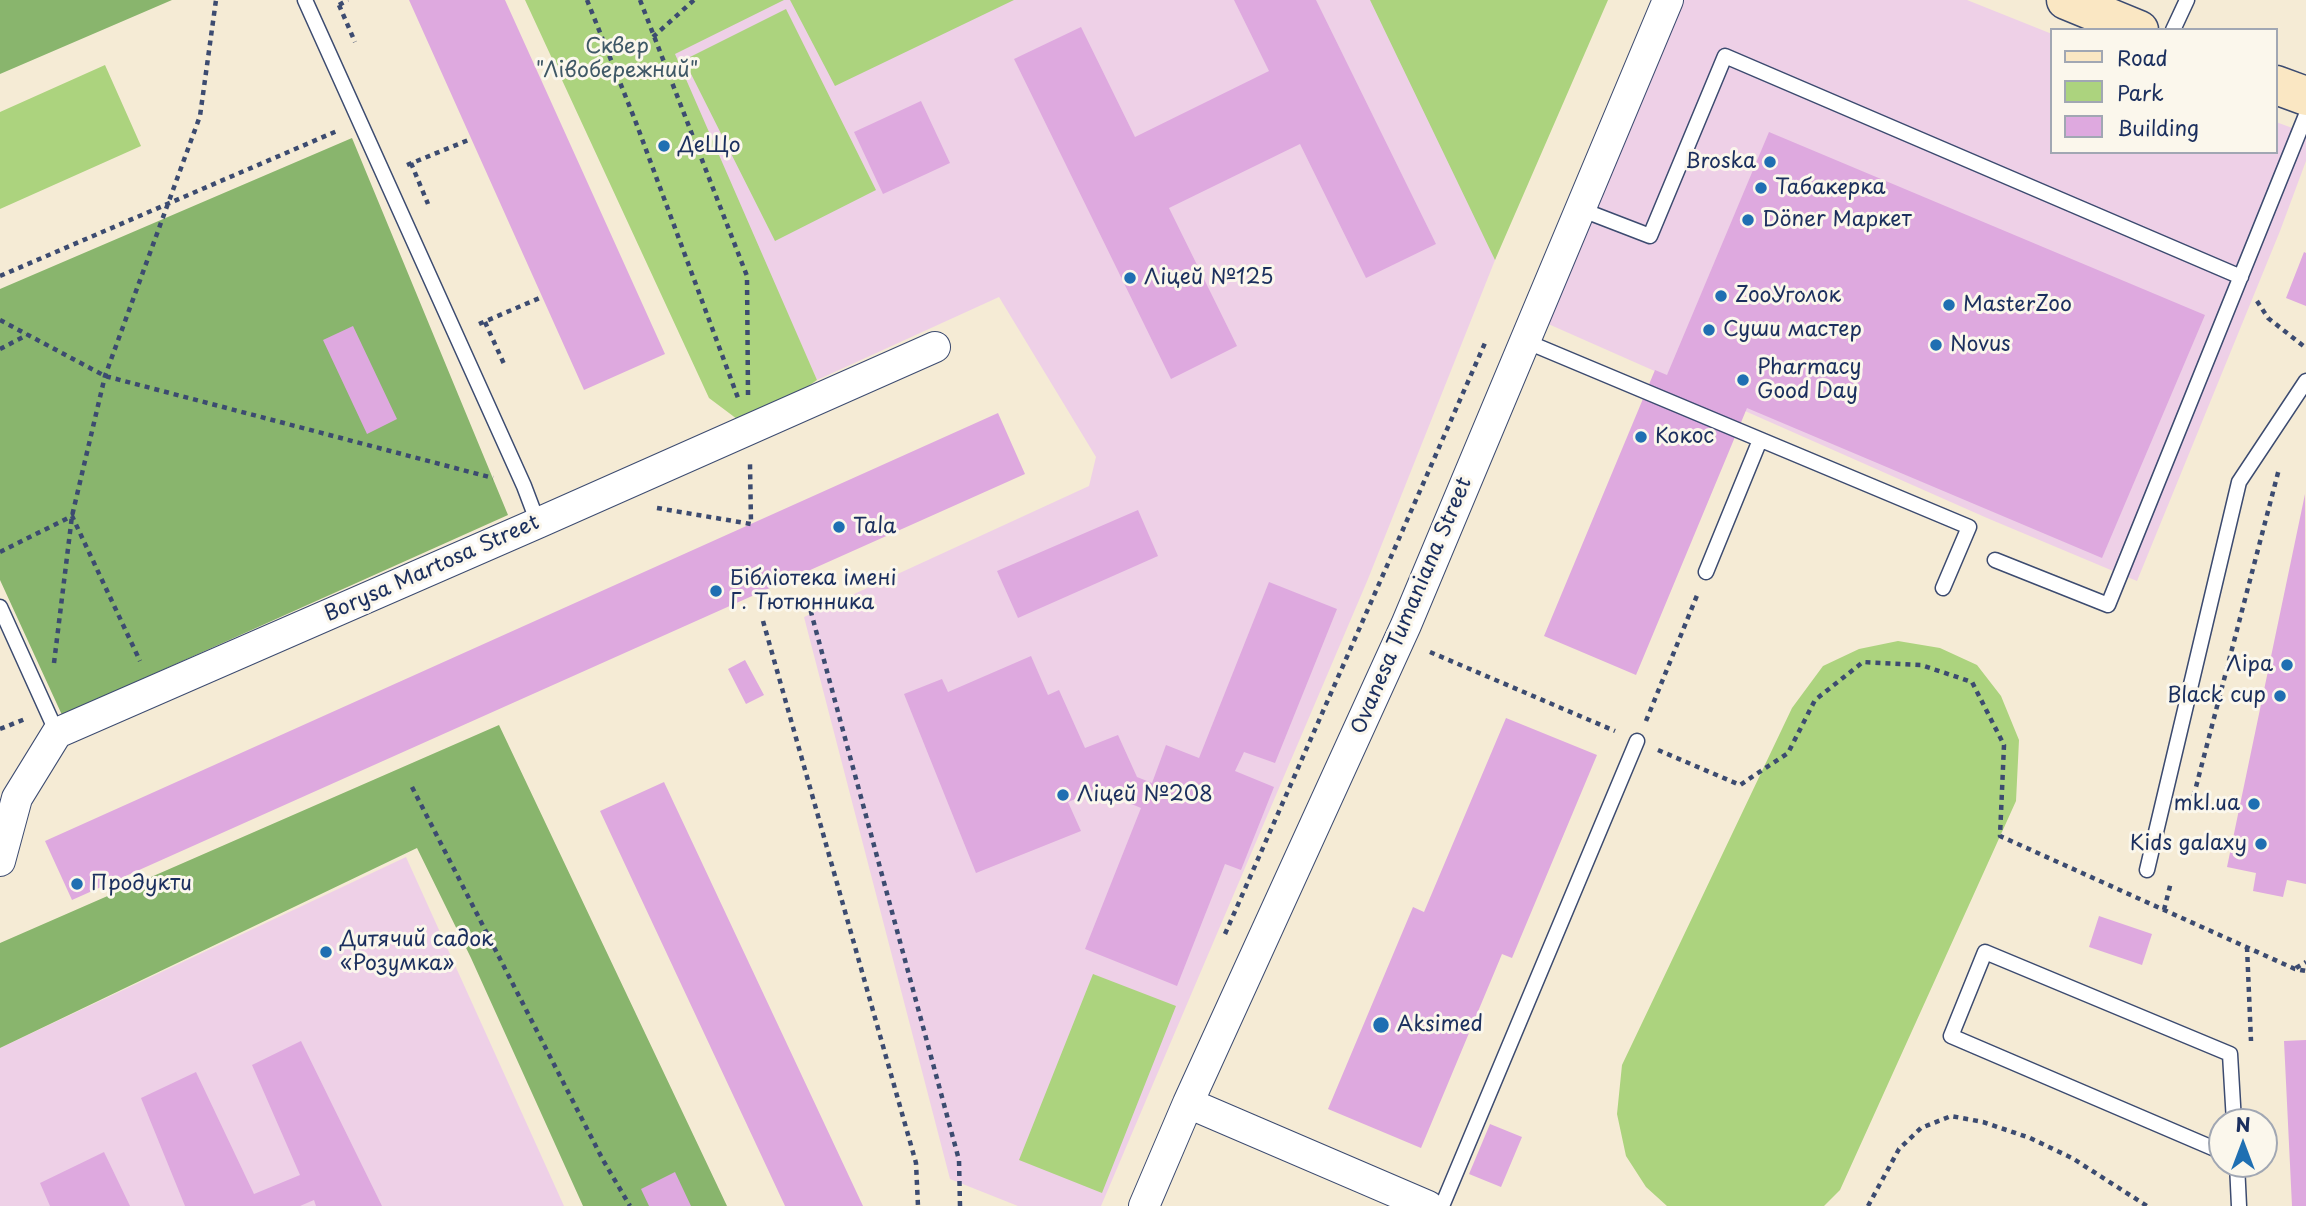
<!DOCTYPE html>
<meta charset="utf-8">
<style>
body{margin:0}
#map{position:relative;width:2306px;height:1206px;overflow:hidden;background:#f5ebd5;font-family:"Playpen Sans",sans-serif}
canvas{display:block}
.legend{position:absolute;left:2050px;top:28px;width:228px;height:126px;box-sizing:border-box;background:#fbf7ec;border:2px solid #a1a7b3;margin:0;padding:9px 12px;list-style:none;font-size:21px;color:#1b2f5e}
.legend li{display:flex;align-items:center;gap:14px;height:35px}
.legend b{width:35px;border:2px solid #a1a7b3}
.north{position:absolute;left:2208px;top:1108px;width:70px;height:70px;box-sizing:border-box;background:#fbf7ec;border:2px solid #a1a7b3;border-radius:50%;rotate:0deg;font-size:19px;font-weight:700;line-height:28px;text-align:center;color:#1b2f5e}
.north::after{content:'';display:block;margin:auto;width:24px;height:32px;background:#1f6fb2;clip-path:polygon(50% 0,100% 100%,50% 72%,0 100%)}
</style>
<div id="map">
<canvas width="2306" height="1206"></canvas>
<ul class="legend">
<li><b style="height:9px;background:#fae7c3"></b>Road</li>
<li><b style="height:19px;background:#acd37e"></b>Park</li>
<li><b style="height:19px;background:#dea9df"></b>Building</li>
</ul>
<div class="north">N</div>
</div>
<script>
const ctx = document.querySelector('canvas').getContext('2d');
ctx.lineJoin = 'round';
function fill(path, color) {
  ctx.fillStyle = color;
  ctx.fill(path, 'evenodd');
}
function poly(rows) {
  const path = new Path2D();
  for (const r of rows) {
    path.moveTo(r[0], r[1]);
    for (let i = 2; i < r.length; i += 2) path.lineTo(r[i], r[i + 1]);
  }
  return path;
}
function trace(path, color, width, dash) {
  ctx.strokeStyle = color;
  ctx.lineWidth = width;
  ctx.lineCap = dash ? 'butt' : 'round';
  ctx.setLineDash(dash || []);
  ctx.stroke(path);
}
function drawText(font, color, halo, rows, align = 'center') {
  ctx.font = font + ' "Playpen Sans",sans-serif';
  ctx.lineWidth = 6;
  ctx.setLineDash([]);
  ctx.textBaseline = 'middle';
  ctx.strokeStyle = halo;
  ctx.fillStyle = color;
  for (const [text, x, y, turn = 0] of rows) {
    ctx.save();
    ctx.translate(x, y);
    ctx.rotate((+turn || 0) * Math.PI / 180);
    ctx.textAlign = isNaN(turn) ? turn : align;
    if (halo) ctx.strokeText(text, 0, 0);
    ctx.fillText(text, 0, 0);
    ctx.restore();
  }
}
fill(poly([
 [755,0,1593,0,1495,260,1368,579,1101,1206,1018,1206,950,1179,804,617,1089,486,1096,457,999,297,817,380,668,47],
 [1679,0,1967,0,2052,34,2052,152,2276,152,2276,122,2306,133,2306,161,2280,231,2137,581,1987,518,1546,323],
 [406,857,564,1206,0,1206,0,1048]
]), '#eed0e7');
fill(poly([
 [525,0,784,0,675,54,817,380,749,428,709,398],
 [790,0,1014,0,835,86],
 [1370,0,1608,0,1495,260],
 [786,9,876,190,775,241,684,60],
 [105,65,141,146,0,209,0,112],
 [1898,641,1940,648,1977,665,2001,696,2019,740,2016,801,1840,1190,1824,1206,1667,1206,1646,1187,1626,1156,1617,1114,1622,1065,1792,708,1823,666,1859,649],
 [1093,974,1176,1006,1102,1193,1019,1160]
]), '#acd37e');
fill(poly([
 [0,0,172,0,0,74],
 [352,138,508,515,62,715,0,580,0,289],
 [499,725,727,1206,583,1206,471,958,417,848,0,1048,0,943]
]), '#89b56d');
fill(poly([
 [409,0,505,0,665,354,584,390],
 [1234,0,1316,0,1436,244,1366,278,1300,144,1169,208,1237,346,1171,379,1014,59,1081,27,1135,137,1269,71],
 [921,101,950,163,883,194,854,132],
 [1769,132,2205,315,2102,558,1747,408,1636,675,1544,636,1655,370,1667,375],
 [2304,252,2306,253,2306,306,2286,298],
 [353,326,397,419,367,434,323,340],
 [998,413,1025,474,72,900,45,841],
 [2305,494,2306,884,2287,880,2283,897,2253,891,2256,873,2227,867],
 [1138,510,1158,556,1018,618,997,571],
 [1269,582,1337,609,1275,763,1244,752,1235,771,1274,787,1241,870,1225,864,1177,986,1085,949,1141,808,1098,790,1068,802,1081,831,976,873,904,694,942,679,948,692,1031,656,1048,695,1059,690,1085,748,1118,735,1137,777,1152,783,1166,745,1199,758],
 [745,660,764,695,746,704,728,669],
 [1506,718,1597,755,1512,958,1502,954,1421,1148,1328,1109,1413,907,1424,912],
 [664,782,695,848,863,1206,785,1206,600,811],
 [2099,916,2152,934,2142,965,2089,947],
 [2306,1040,2306,1206,2292,1206,2284,1041],
 [301,1041,382,1206,316,1206,314,1200,300,1206,185,1206,141,1098,196,1072,254,1194,300,1175,252,1065],
 [1490,1124,1522,1137,1501,1187,1469,1174],
 [104,1152,130,1206,50,1206,40,1183],
 [675,1172,691,1206,649,1206,641,1189]
]), '#dea9df');
const service = poly([
 [305,0,524,486,538,523],
 [2173,30,2187,0],
 [1580,209,1650,236,1725,56,2241,277],
 [1525,341,1969,527,1943,588],
 [1995,560,2108,605,2306,115],
 [1706,572,1760,440],
 [0,607,57,733],
 [2147,870,2239,482,2306,381],
 [2222,1152,1951,1036,1985,952,2230,1054,2234,1122],
 [2237,1164,2239,1206],
 [1442,1206,1637,741]
]);
const minor = poly([
 [0,861,17,798,57,733,538,523,935,347],
 [1188,1103,1428,1206],
 [1144,1206,1188,1103,1406,625,1668,0]
]);
const secondary = poly([
 [2066,0,2139,30],
 [2276,85,2306,96]
]);
trace(service, '#3c4b70', 17);
trace(minor, '#3c4b70', 32);
trace(secondary, '#3c4b70', 41);
trace(poly([
 [587,0,635,120,738,398],
 [640,0,747,276,748,395],
 [339,5,355,42],
 [339,5,348,0],
 [653,37,694,0],
 [411,163,428,204],
 [407,165,471,139],
 [0,276,337,131],
 [2257,301,2268,318,2306,348],
 [0,320,105,376,493,478],
 [485,322,504,364],
 [479,324,542,297],
 [0,349,27,335],
 [657,508,751,524,750,464],
 [0,552,72,516,140,661],
 [808,601,959,1160,960,1206],
 [763,621,916,1163,918,1206],
 [1430,652,1615,731],
 [54,663,72,516,105,376,200,116,216,0],
 [1646,721,1698,593],
 [0,729,25,719],
 [1658,750,1740,785,1788,753,1815,700,1863,662,1921,665,1972,682,2004,745,2000,836,2295,969,2306,971],
 [412,787,603,1160,630,1206],
 [2191,806,2279,469],
 [2164,910,2171,882],
 [1225,934,1485,343],
 [2247,947,2251,1041],
 [2296,968,2306,962],
 [1868,1206,1899,1149,1921,1128,1951,1116,1983,1122,2030,1138,2072,1158,2147,1206]
]), '#3c4b70', 4.5, [5, 5]);
trace(service, '#fff', 14);
trace(minor, '#fff', 30);
trace(secondary, '#fae7c3', 38);
for (const [x, y, r, color] of [
 [664,146,7,"#1f6fb2"],
 [1770,162,7,"#1f6fb2"],
 [1761,188,7,"#1f6fb2"],
 [1748,220,7,"#1f6fb2"],
 [1130,278,7,"#1f6fb2"],
 [1721,296,7,"#1f6fb2"],
 [1949,305,7,"#1f6fb2"],
 [1709,330,7,"#1f6fb2"],
 [1936,345,7,"#1f6fb2"],
 [1743,380,7,"#1f6fb2"],
 [1641,437,7,"#1f6fb2"],
 [839,527,7,"#1f6fb2"],
 [716,591,7,"#1f6fb2"],
 [2287,665,7,"#1f6fb2"],
 [2280,696,7,"#1f6fb2"],
 [1063,795,7,"#1f6fb2"],
 [2254,804,7,"#1f6fb2"],
 [2261,844,7,"#1f6fb2"],
 [77,884,7,"#1f6fb2"],
 [326,952,7,"#1f6fb2"],
 [1381,1025,9,"#1f6fb2"]
]) {
  const dot = new Path2D();
  dot.arc(x, y, r, 0, 2 * Math.PI);
  ctx.fillStyle = color;
  ctx.fill(dot);
  trace(dot, '#fbf7ec', 2.5);
}
drawText('21px', '#3f5866', '#fbf7ec', [
 ["Сквер",617,47],
 ["\"Лівобережний\"",617,71]
]);
drawText('21px', '#1b2f5e', '#fbf7ec', [
 ["ДеЩо",678,146],
 ["Broska",1756,162,"right"],
 ["Табакерка",1775,188],
 ["Döner Маркет",1762,220],
 ["Ліцей №125",1144,278],
 ["ZooУголок",1735,296],
 ["MasterZoo",1963,305],
 ["Суши мастер",1723,330],
 ["Novus",1950,345],
 ["Pharmacy",1757,368],
 ["Good Day",1757,392],
 ["Кокос",1655,437],
 ["Tala",853,527],
 ["Бібліотека імені",730,579],
 ["Г. Тютюнника",730,603],
 ["Ліра",2273,665,"right"],
 ["Black cup",2266,696,"right"],
 ["Ліцей №208",1077,795],
 ["mkl.ua",2240,804,"right"],
 ["Kids galaxy",2247,844,"right"],
 ["Продукти",91,884],
 ["Дитячий садок",340,940],
 ["«Розумка»",340,964],
 ["Aksimed",1397,1025]
], 'left');
drawText('21px', '#1b2f5e', '#fbf7ec', [
 ["Borysa Martosa Street",432,569,-24],
 ["Ovanesa Tumaniana Street",1412,606,-67]
]);
</script>
